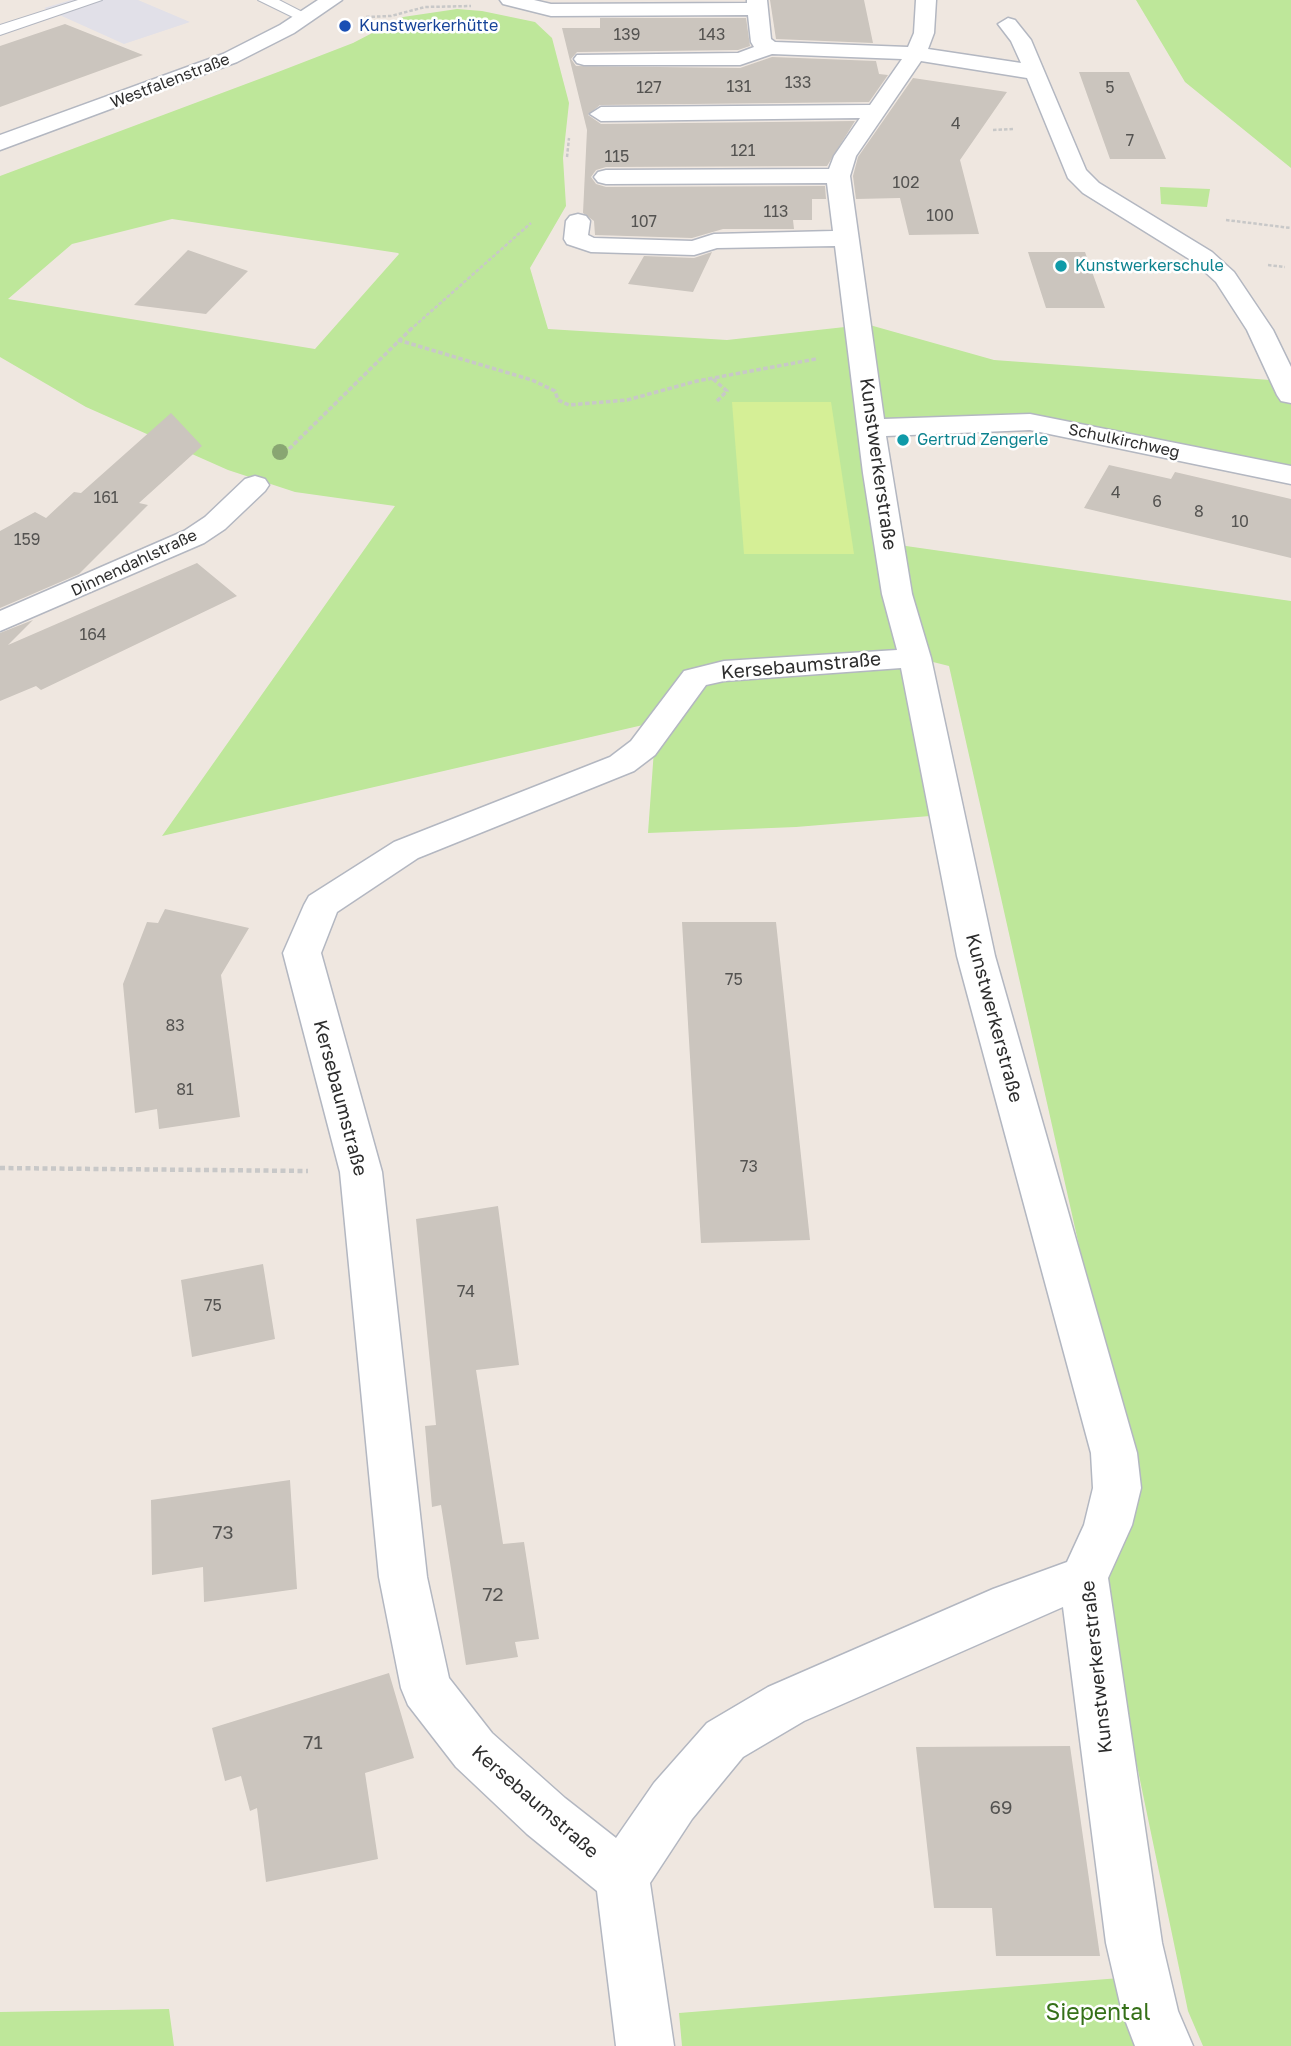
<!DOCTYPE html>
<meta charset="utf-8">
<style>
body{margin:0}
canvas{display:block;background:#efe7e0}
</style>
<canvas width="1291" height="2046"></canvas>
<script>
const ctx = document.querySelector('canvas').getContext('2d');
ctx.lineJoin = 'round';
function fill(path, color) {
  ctx.fillStyle = color;
  ctx.fill(path, 'evenodd');
}
function poly(rows) {
  const path = new Path2D();
  for (const r of rows) {
    path.moveTo(r[0], r[1]);
    for (let i = 2; i < r.length; i += 2) path.lineTo(r[i], r[i + 1]);
  }
  return path;
}
function trace(path, color, width, dash) {
  ctx.strokeStyle = color;
  ctx.lineWidth = width;
  ctx.lineCap = dash ? 'butt' : 'round';
  ctx.setLineDash(dash || []);
  ctx.stroke(path);
}
function drawText(font, color, halo, rows, align = 'center') {
  ctx.font = font + ' "Golos Text",sans-serif';
  ctx.lineWidth = 5;
  ctx.setLineDash([]);
  ctx.textBaseline = 'middle';
  ctx.strokeStyle = halo;
  ctx.fillStyle = color;
  for (const [text, x, y, turn = 0] of rows) {
    ctx.save();
    ctx.translate(x, y);
    ctx.rotate((+turn || 0) * Math.PI / 180);
    ctx.textAlign = isNaN(turn) ? turn : align;
    if (halo) ctx.strokeText(text, 0, 0);
    ctx.fillText(text, 0, 0);
    ctx.restore();
  }
}
fill(poly([
 [71,0,138,0,190,22,124,44,44,8]
]), '#e1e0e8');
fill(poly([
 [1136,0,1291,0,1291,168,1185,82],
 [457,9,482,11,535,22,552,38,569,103,563,158,566,206,530,268,548,329,727,340,854,326,908,653,930,816,796,827,648,833,656,722,162,836,395,506,295,492,228,470,86,407,0,357,0,176,278,72,353,43,403,17],
 [172,219,398,253,399,254,315,349,8,299,72,244],
 [1160,187,1210,189,1207,207,1161,204],
 [859,322,994,360,1284,381,1291,400,1291,476,1017,422,878,424],
 [899,545,1291,601,1291,2046,1203,2046,1188,2011,1098,1578,1132,1482,949,666,925,660],
 [1120,1978,1150,2046,682,2046,679,2013],
 [169,2009,174,2046,0,2046,0,2012]
]), '#bee79a');
fill(poly([
 [732,402,831,402,854,554,744,554]
]), '#d5ef96');
fill(poly([
 [770,0,864,0,873,43,776,39],
 [600,18,746,18,750,46,738,50,577,52,571,59,576,66,740,68,772,57,876,61,879,74,888,75,869,102,600,105,588,115,601,124,855,121,827,166,606,167,596,170,591,177,596,184,606,187,825,186,826,199,812,199,812,220,793,220,794,229,723,229,692,238,595,235,594,221,583,213,587,130,562,28,600,28],
 [65,24,143,55,0,107,0,46],
 [1079,72,1129,72,1166,159,1110,159],
 [913,78,1007,92,960,160,979,234,909,235,900,198,856,199,853,176,858,157],
 [188,250,248,271,206,314,134,305],
 [712,252,693,292,628,284,644,256,694,258],
 [1028,252,1085,252,1105,308,1046,308],
 [171,413,202,446,139,503,148,505,79,574,0,608,0,531,35,512,46,518,74,492,81,493],
 [1109,465,1171,479,1175,472,1291,499,1291,558,1084,508],
 [197,563,237,596,41,690,36,686,0,701,0,633,33,620,8,645],
 [165,909,249,928,221,975,240,1117,159,1129,157,1109,135,1113,123,984,147,922,158,923],
 [682,922,776,922,810,1240,701,1243],
 [498,1206,519,1365,476,1370,503,1544,524,1542,539,1639,515,1642,518,1657,466,1665,441,1505,432,1507,425,1426,436,1425,416,1219],
 [263,1264,275,1339,192,1357,181,1280],
 [290,1480,297,1589,204,1602,203,1567,152,1575,151,1500],
 [389,1673,414,1758,365,1773,378,1859,266,1882,257,1808,250,1811,241,1776,225,1781,212,1728],
 [1070,1746,1100,1956,996,1956,992,1908,934,1908,916,1747]
]), '#cbc5be');
const service = poly([
 [78,0,102,0,0,35,0,25,78,0],
 [258,0,279,0,314,18,311,21,301,21,258,0]
]);
const minor = poly([
 [500,0,534,0,551,4,747,3,747,0,767,0,771,39,775,42,908,47,914,33,916,0,936,0,934,33,928,49,1021,63,1011,41,998,24,1008,18,1015,20,1031,40,1086,170,1099,183,1212,252,1234,272,1273,330,1291,367,1291,403,1281,401,1277,395,1247,330,1216,282,1194,262,1083,193,1068,178,1027,78,921,61,856,156,850,176,884,419,1030,414,1291,466,1291,484,1030,430,886,436,912,594,931,658,995,956,1137,1453,1141,1488,1132,1525,1108,1578,1162,1943,1178,2011,1193,2046,1135,2046,1122,2012,1106,1943,1063,1607,804,1721,743,1757,692,1819,650,1883,674,2046,616,2046,597,1891,527,1834,456,1767,408,1705,401,1688,379,1577,340,1172,283,953,304,905,309,896,394,842,610,757,631,741,684,671,724,661,897,650,882,594,863,473,835,246,717,248,694,255,591,252,567,244,564,239,566,221,570,216,578,214,586,216,590,221,588,235,594,238,692,241,714,234,833,231,827,183,606,184,598,182,594,177,598,172,606,170,829,169,834,156,860,118,601,121,590,114,601,107,870,105,902,59,772,54,740,65,584,65,577,63,574,59,577,55,738,53,754,47,751,42,748,15,551,16,503,4,500,0],
 [901,668,957,956,1091,1453,1093,1488,1084,1525,1067,1562,993,1589,768,1687,707,1723,654,1783,616,1838,565,1798,492,1733,449,1678,427,1577,382,1172,321,953,337,912,418,858,634,771,655,755,706,685,724,681,901,668],
 [255,476,265,479,269,485,265,491,225,529,204,543,0,631,0,611,184,531,205,517,245,479,255,476]
]);
const secondary = poly([
 [318,0,342,0,294,33,237,62,0,150,0,135,223,54,280,25,318,0]
]);
trace(service, '#b3b7c1', 2);
trace(minor, '#b3b7c1', 3);
trace(secondary, '#b3b7c1', 3);
trace(poly([
 [366,17,391,16,425,7,471,6],
 [993,130,1013,129],
 [567,157,569,138],
 [1226,220,1291,228],
 [1268,265,1285,267],
 [410,330,531,223]
]), '#c8c8c8', 2.5, [3.5, 2]);
trace(poly([
 [398,340,532,380,555,391,558,400,569,405,627,400,697,381,816,359],
 [713,379,727,391,717,401],
 [284,454,412,328]
]), '#c8c8c8', 3.5, [4.5, 2.5]);
trace(poly([
 [0,1168,308,1171]
]), '#c8c8c8', 4.5, [5, 3.5]);
fill(service, '#fff');
fill(minor, '#fff');
fill(secondary, '#fff');
ctx.fillStyle = '#89a672';
for (const [x, y] of [
 [280,452]
]) {
  ctx.beginPath();
  ctx.arc(x, y, 8, 0, 2 * Math.PI);
  ctx.fill();
}
for (const [x, y, r, color] of [
 [345,26,7,"#1a4fb4"],
 [1061,266,7,"#0f9aa8"],
 [903,440,7,"#0f9aa8"]
]) {
  const dot = new Path2D();
  dot.arc(x, y, r, 0, 2 * Math.PI);
  ctx.fillStyle = color;
  ctx.fill(dot);
  trace(dot, '#fff', 2.5);
}
drawText('16px', '#164399', '#fff', [
 ["Kunstwerkerhütte",359,26]
], 'left');
drawText('16px', '#545351', null, [
 ["139",627,35],
 ["143",712,35],
 ["133",798,83],
 ["131",739,87],
 ["127",649,88],
 ["5",1110,88],
 ["4",956,124],
 ["7",1130,141],
 ["121",743,151],
 ["115",617,157],
 ["102",906,183],
 ["113",776,212],
 ["100",940,216],
 ["107",644,222],
 ["4",1116,493],
 ["161",106,498],
 ["6",1157,502],
 ["8",1199,512],
 ["10",1240,522],
 ["159",27,540],
 ["164",93,635],
 ["75",734,980],
 ["83",175,1026],
 ["81",185,1090],
 ["73",749,1167],
 ["74",466,1292],
 ["75",213,1306]
]);
drawText('16px', '#2d2d2d', '#fff', [
 ["Westfalenstraße",170,81,-21],
 ["Schulkirchweg",1124,441,12],
 ["Dinnendahlstraße",134,563,-25]
]);
drawText('16px', '#0d838f', '#fff', [
 ["Kunstwerkerschule",1075,266],
 ["Gertrud Zengerle",917,440]
], 'left');
drawText('19px', '#2d2d2d', '#fff', [
 ["Kunstwerkerstraße",878,464,82],
 ["Kersebaumstraße",801,666,-5],
 ["Kunstwerkerstraße",994,1018,75],
 ["Kersebaumstraße",340,1098,75],
 ["Kunstwerkerstraße",1097,1667,-96],
 ["Kersebaumstraße",535,1802,41]
]);
drawText('19px', '#545351', null, [
 ["73",223,1533],
 ["72",493,1595],
 ["71",313,1743],
 ["69",1001,1808]
]);
drawText('23px', '#357018', '#fff', [
 ["Siepental",1098,2013]
]);
</script>
